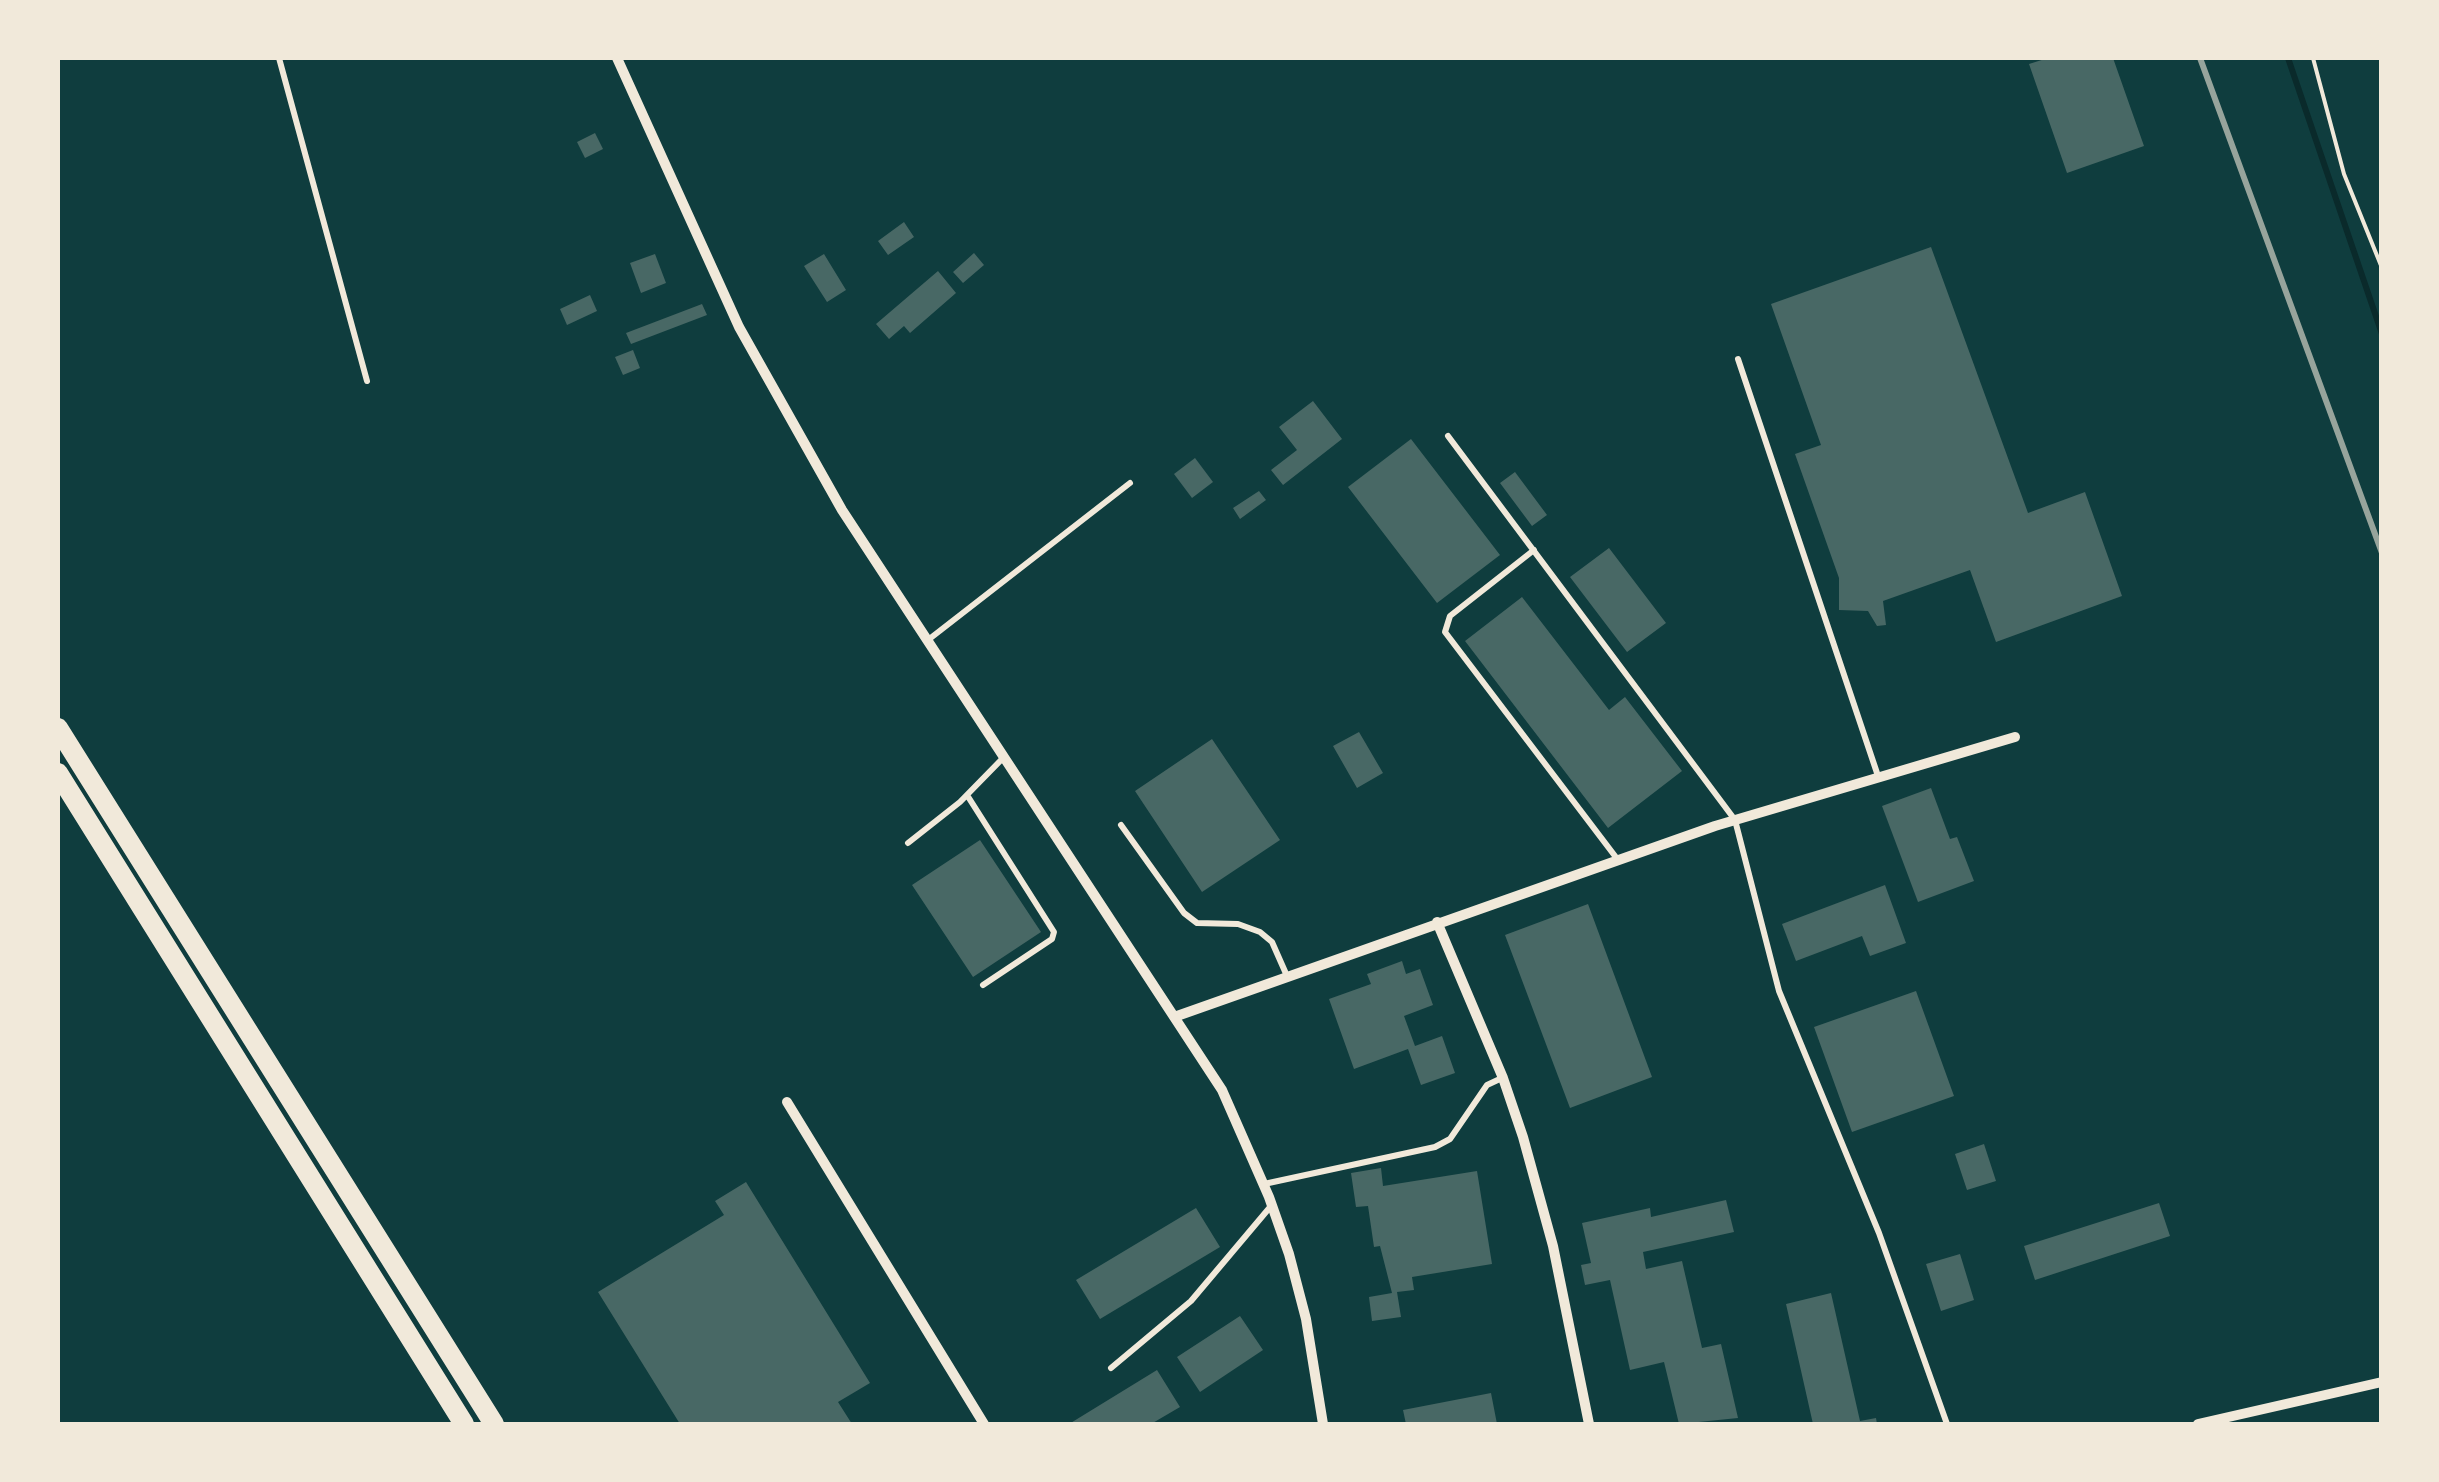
<!DOCTYPE html>
<style>
body{margin:0}
#map{position:relative;width:2439px;height:1482px;overflow:hidden;background:#0f3d3e;font-family:Lato,sans-serif}
canvas{display:block}
.frame{position:absolute;inset:0;border:60px solid #f1e9da;pointer-events:none}
</style>
<div id="map">
<canvas width="2439" height="1482"></canvas>
<div class="frame"></div>
</div>
<script>
const ctx = document.querySelector('canvas').getContext('2d');
ctx.lineJoin = 'round';
function poly(rows) {
  const path = new Path2D();
  for (const r of rows) {
    path.moveTo(r[0], r[1]);
    for (let i = 2; i < r.length; i += 2) path.lineTo(r[i], r[i + 1]);
  }
  return path;
}
function trace(path, color, width, dash) {
  ctx.strokeStyle = color;
  ctx.lineWidth = width;
  ctx.lineCap = dash ? 'butt' : 'round';
  ctx.setLineDash(dash || []);
  ctx.stroke(path);
}
function fill(path, color) {
  ctx.fillStyle = color;
  ctx.fill(path, 'evenodd');
}
trace(poly([
 [2288,58,2382,334]
]), '#0a2a2b', 6);
fill(poly([
 [2048,58,2113,58,2144,146,2067,173,2029,64],
 [595,133,603,149,585,158,577,142],
 [904,222,914,237,888,255,878,241],
 [1931,247,2028,513,2085,492,2122,596,1996,642,1970,570,1883,601,1886,625,1877,626,1868,611,1839,610,1839,578,1795,454,1821,445,1771,304],
 [974,253,984,265,963,283,953,272],
 [655,254,666,283,641,293,630,263],
 [824,254,846,290,827,302,804,266],
 [938,271,956,293,910,333,904,326,889,339,876,324],
 [590,295,597,311,567,325,560,309],
 [702,304,707,315,631,344,626,333],
 [633,350,640,368,623,375,615,357],
 [1313,401,1342,439,1283,485,1271,470,1297,450,1279,427],
 [1411,439,1500,555,1437,603,1348,487],
 [1195,458,1213,482,1192,498,1174,474],
 [1515,472,1547,515,1532,526,1500,483],
 [1259,491,1266,500,1240,519,1233,508],
 [1609,548,1666,623,1627,652,1570,577],
 [1522,597,1609,710,1625,697,1682,771,1608,828,1465,641],
 [1359,732,1383,773,1357,788,1333,746],
 [1212,739,1280,840,1202,892,1135,791],
 [1931,788,1950,839,1957,837,1974,881,1918,902,1882,806],
 [980,840,1041,932,973,977,912,885],
 [1885,885,1906,943,1870,956,1862,936,1796,961,1782,924],
 [1588,904,1652,1077,1570,1108,1505,935],
 [1402,961,1406,974,1420,969,1433,1005,1404,1016,1415,1046,1442,1036,1455,1073,1421,1085,1408,1049,1354,1069,1329,999,1371,984,1367,974],
 [1916,991,1954,1096,1852,1132,1814,1027],
 [1984,1144,1996,1181,1967,1190,1955,1154],
 [1381,1168,1383,1186,1477,1171,1492,1264,1412,1277,1414,1290,1397,1292,1401,1317,1372,1321,1369,1297,1392,1293,1380,1246,1374,1247,1368,1206,1356,1207,1351,1173],
 [746,1182,870,1383,838,1402,852,1424,680,1424,598,1292,724,1215,715,1201],
 [1726,1200,1734,1232,1643,1252,1646,1269,1682,1261,1702,1348,1721,1344,1738,1418,1679,1424,1664,1362,1630,1370,1610,1280,1585,1285,1581,1265,1591,1263,1582,1223,1650,1208,1651,1217],
 [2159,1203,2170,1236,2035,1280,2024,1246],
 [1196,1208,1220,1247,1100,1319,1076,1280],
 [1960,1254,1974,1300,1941,1311,1926,1264],
 [1831,1293,1860,1421,1876,1418,1877,1424,1813,1424,1786,1304],
 [1240,1316,1263,1350,1200,1392,1177,1357],
 [1157,1370,1180,1407,1151,1424,1069,1424],
 [1491,1393,1497,1424,1406,1424,1403,1410]
]), '#486865');
trace(poly([
 [2313,58,2344,174,2382,268]
]), '#f1e9da', 4);
trace(poly([
 [279,58,367,381],
 [1738,359,1878,776],
 [1448,436,1735,820,1779,991,1879,1233,1947,1424],
 [1534,550,1450,616,1445,632,1618,860],
 [928,640,1130,483],
 [967,795,1054,932,1052,939,983,985],
 [1121,825,1184,913,1197,923,1238,924,1260,932,1272,942,1287,976],
 [908,843,960,802,1004,757],
 [1264,1184,1435,1147,1450,1139,1487,1085,1502,1078],
 [1111,1368,1191,1301,1271,1206]
]), '#f1e9da', 6);
trace(poly([
 [617,58,739,327,842,510,1222,1090,1269,1197,1289,1254,1306,1319,1323,1424],
 [1437,922,1503,1078,1523,1137,1553,1246,1589,1424],
 [1177,1016,1715,826,2015,737],
 [787,1102,984,1424],
 [2198,1424,2382,1382]
]), '#f1e9da', 10);
trace(poly([
 [58,728,494,1424],
 [58,773,464,1424]
]), '#f1e9da', 20);
trace(poly([
 [2200,58,2382,553]
]), '#97a49c', 6);
</script>
